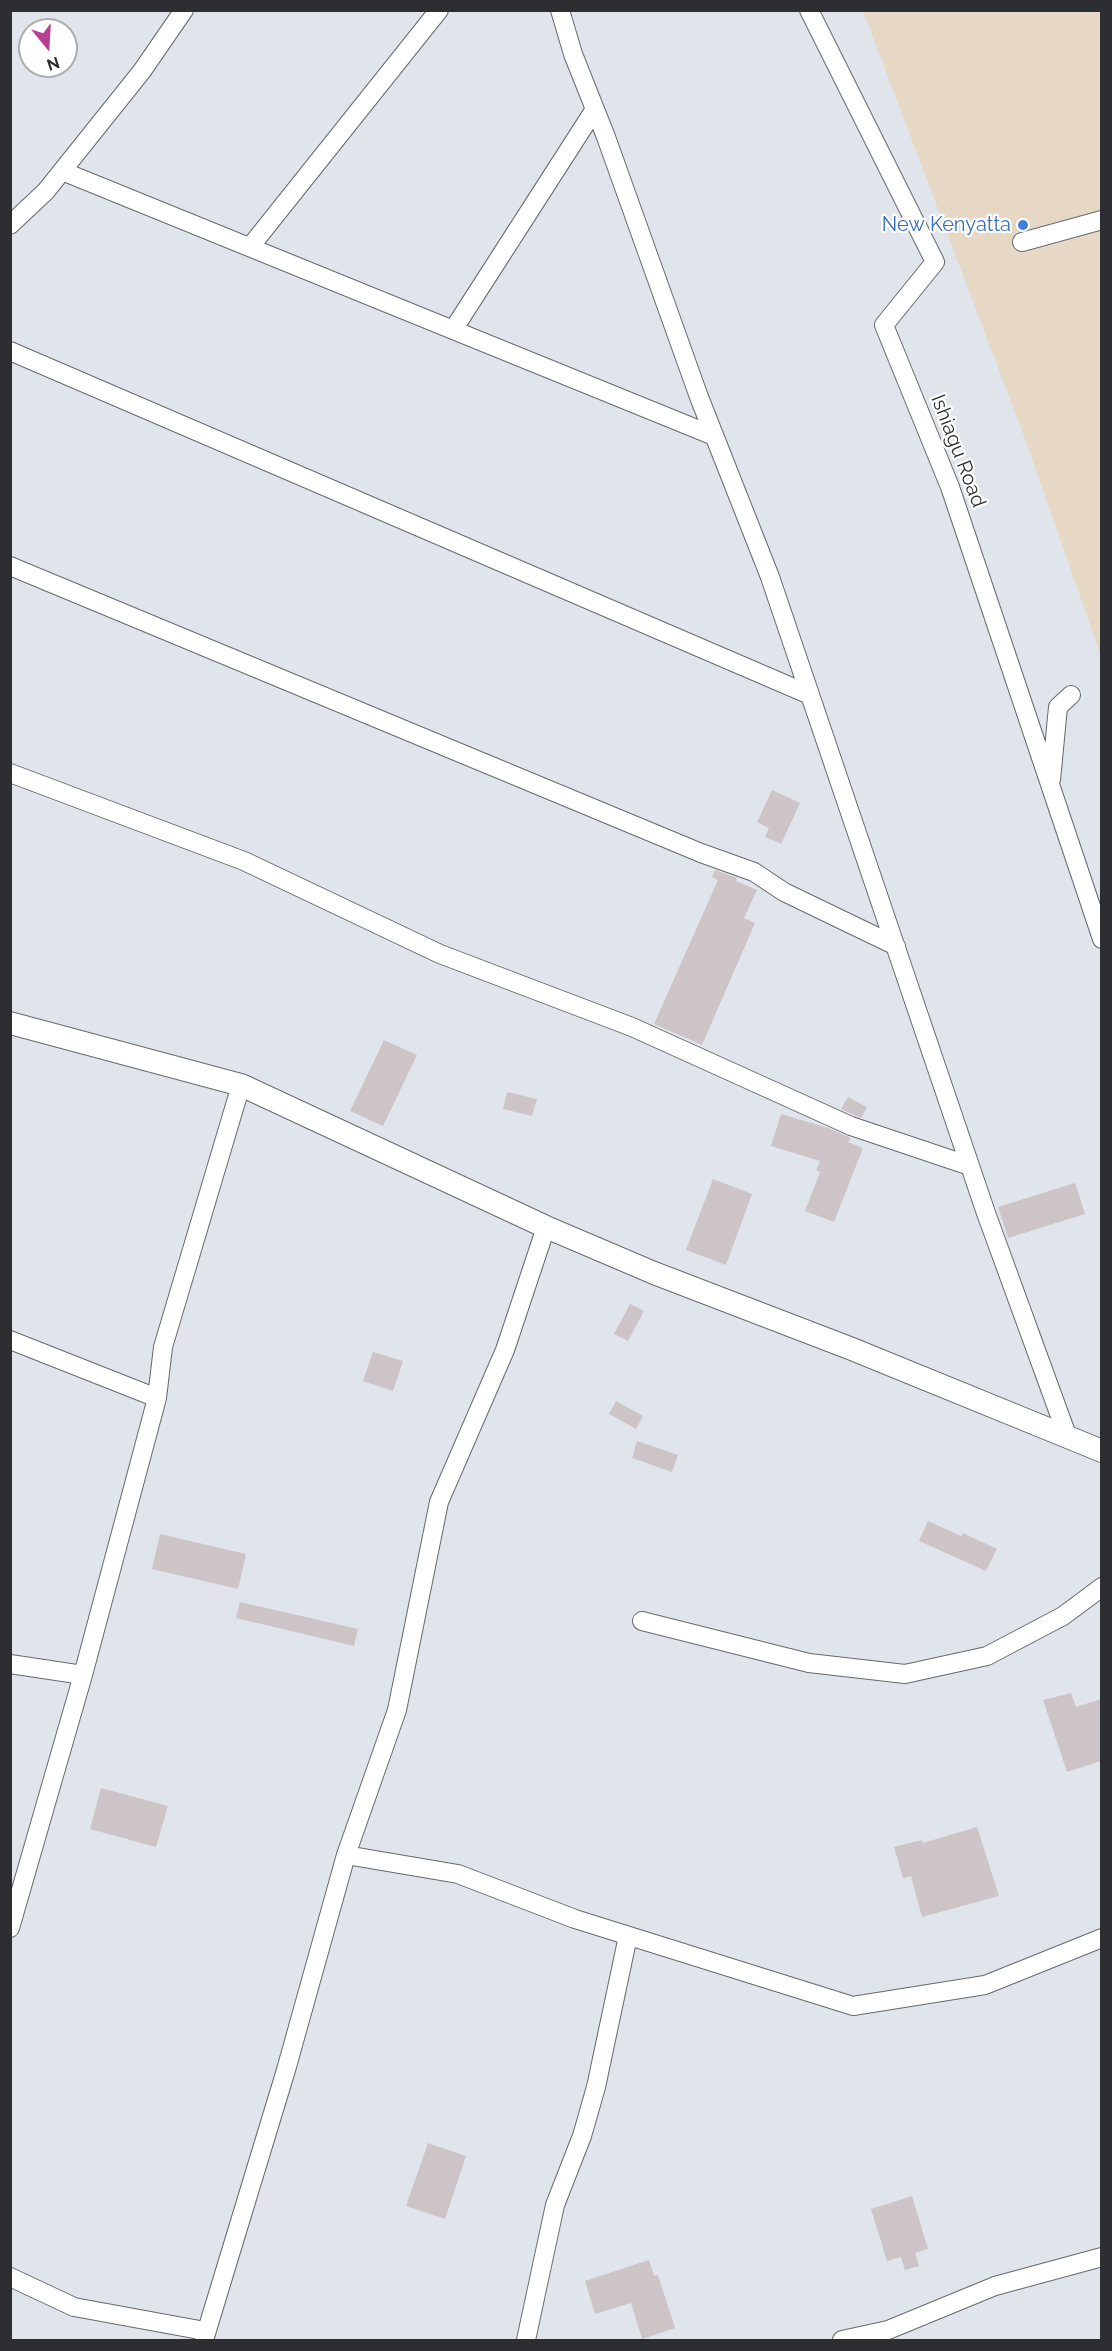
<!DOCTYPE html>
<style>
body{margin:0}
#map{position:relative;width:1112px;height:2351px;overflow:hidden;background:#e0e5eb;font-family:Raleway,sans-serif}
canvas{display:block}
.frame{position:absolute;inset:0;border:12px solid #2d2e31;pointer-events:none}
.north{position:absolute;left:18px;top:18px;width:60px;height:60px;box-sizing:border-box;background:#fff;border:2px solid #ababad;border-radius:50%;rotate:162deg;font-size:16px;font-weight:700;line-height:24px;text-align:center;color:#2d2e31}
.north::after{content:'';display:block;margin:auto;width:21px;height:27px;background:#ba3f92;clip-path:polygon(50% 0,100% 100%,50% 72%,0 100%)}
</style>
<div id="map">
<canvas width="1112" height="2351"></canvas>
<div class="frame"></div>
<div class="north">N</div>
</div>
<script>
const ctx = document.querySelector('canvas').getContext('2d');
ctx.lineJoin = 'round';
function fill(path, color) {
  ctx.fillStyle = color;
  ctx.fill(path, 'evenodd');
}
function poly(rows) {
  const path = new Path2D();
  for (const r of rows) {
    path.moveTo(r[0], r[1]);
    for (let i = 2; i < r.length; i += 2) path.lineTo(r[i], r[i + 1]);
  }
  return path;
}
function trace(path, color, width, dash) {
  ctx.strokeStyle = color;
  ctx.lineWidth = width;
  ctx.lineCap = dash ? 'butt' : 'round';
  ctx.setLineDash(dash || []);
  ctx.stroke(path);
}
function drawText(font, color, halo, rows, align = 'center') {
  ctx.font = font + ' Raleway,sans-serif';
  ctx.lineWidth = 4.5;
  ctx.setLineDash([]);
  ctx.textBaseline = 'middle';
  ctx.strokeStyle = halo;
  ctx.fillStyle = color;
  for (const [text, x, y, turn = 0] of rows) {
    ctx.save();
    ctx.translate(x, y);
    ctx.rotate((+turn || 0) * Math.PI / 180);
    ctx.textAlign = isNaN(turn) ? turn : align;
    if (halo) ctx.strokeText(text, 0, 0);
    ctx.fillText(text, 0, 0);
    ctx.restore();
  }
}
fill(poly([
 [863,11,1101,11,1101,656,1025,439]
]), '#e6d8c5');
fill(poly([
 [772,790,800,803,781,844,765,837,769,828,757,822],
 [715,870,737,878,736,881,757,890,744,918,755,923,702,1045,654,1024,718,880,712,877],
 [384,1040,417,1055,383,1126,350,1111],
 [507,1092,537,1099,532,1116,503,1109],
 [848,1097,867,1107,861,1118,841,1109],
 [781,1114,828,1128,851,1138,848,1142,863,1148,834,1222,805,1211,820,1172,816,1170,820,1161,771,1146],
 [713,1179,752,1194,726,1265,686,1250],
 [1075,1183,1085,1214,1008,1238,998,1207],
 [630,1304,644,1311,628,1341,614,1334],
 [373,1352,403,1361,393,1391,363,1381],
 [616,1401,643,1416,636,1429,609,1414],
 [637,1441,678,1455,672,1472,632,1458],
 [928,1521,961,1536,963,1533,997,1549,986,1571,919,1541],
 [160,1534,246,1554,238,1589,152,1569],
 [240,1602,358,1629,354,1646,236,1618],
 [1071,1693,1076,1707,1101,1699,1101,1761,1067,1772,1043,1700],
 [101,1788,168,1806,156,1847,90,1829],
 [977,1827,999,1896,922,1917,911,1876,903,1878,894,1847,922,1840,923,1843],
 [428,2143,466,2156,445,2219,406,2206],
 [912,2196,928,2249,915,2253,919,2266,905,2270,901,2257,887,2261,871,2209],
 [649,2260,654,2276,658,2275,675,2328,642,2339,631,2303,595,2314,585,2281]
]), '#ccc4c7');
const minor = poly([
 [560,10,573,54,606,137,699,397,770,577,986,1213,1068,1438],
 [809,10,935,262,884,325,950,487,1102,939],
 [62,171,714,436],
 [10,225,46,191,142,71,184,10],
 [1022,242,1102,220],
 [250,247,439,10],
 [453,330,595,109],
 [10,351,810,695],
 [10,566,701,853,754,872,784,892,896,946],
 [10,773,244,861,440,954,632,1027,851,1126,970,1166],
 [1051,780,1058,707,1071,695],
 [10,1340,157,1398],
 [642,1621,809,1663,905,1674,987,1656,1063,1616,1102,1587],
 [10,1664,83,1675],
 [346,1855,458,1874,575,1919,853,2006,985,1985,1102,1938],
 [10,1928,83,1675,157,1398,163,1347,241,1085],
 [10,2277,74,2307,205,2331],
 [204,2340,286,2070,346,1855,397,1710,439,1502,505,1350,546,1227],
 [526,2340,555,2205,582,2136,596,2087,628,1936],
 [842,2340,888,2330,995,2286,1102,2257]
]);
const tertiary = poly([
 [10,1023,241,1085,546,1227,654,1273,852,1349,1102,1451]
]);
trace(minor, '#66696f', 20);
trace(tertiary, '#66696f', 24);
trace(minor, '#fff', 18);
trace(tertiary, '#fff', 22);
for (const [x, y, r, color] of [
 [1023,225,6,"#3f7fe0"]
]) {
  const dot = new Path2D();
  dot.arc(x, y, r, 0, 2 * Math.PI);
  ctx.fillStyle = color;
  ctx.fill(dot);
  trace(dot, '#fff', 2);
}
drawText('20px', '#366cbe', '#fff', [
 ["New Kenyatta",1011,225]
], 'right');
drawText('20px', '#2d2e31', '#fff', [
 ["Ishiagu Road",958,451,69]
]);
</script>
